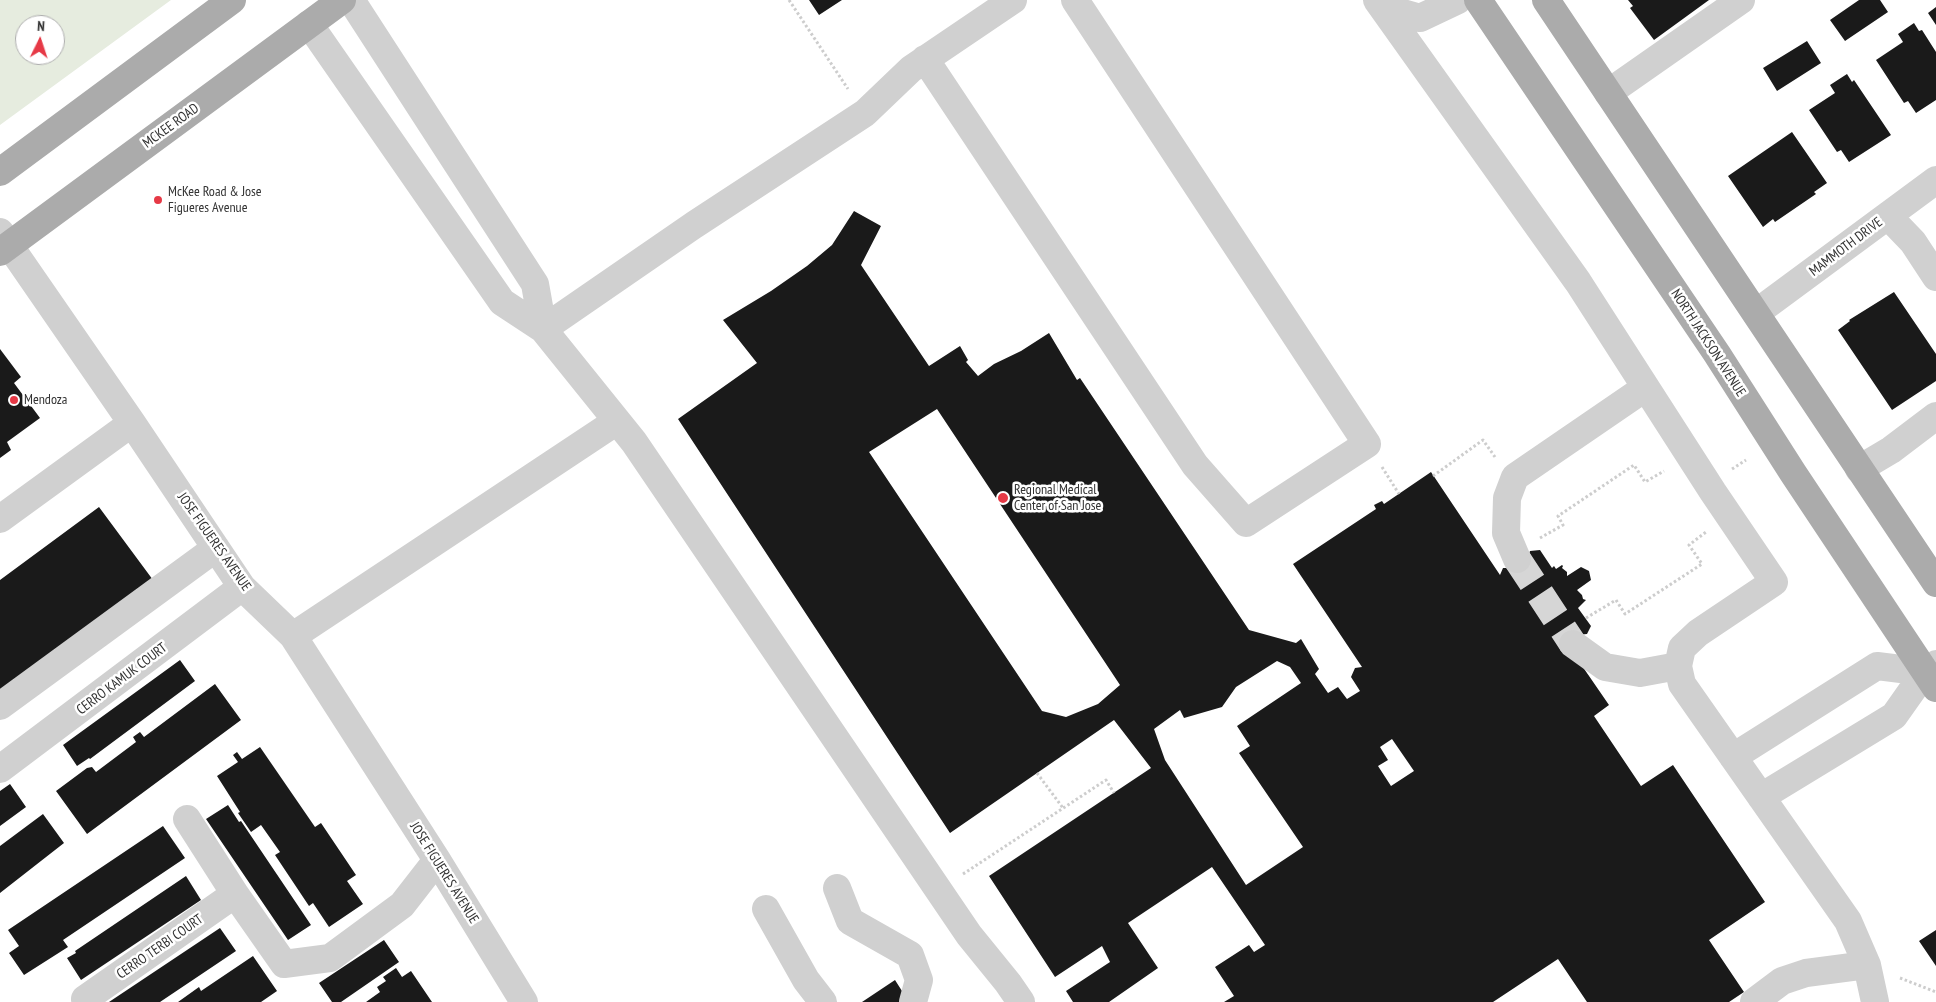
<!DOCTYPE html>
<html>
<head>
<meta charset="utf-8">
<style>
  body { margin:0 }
  #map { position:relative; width:1936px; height:1002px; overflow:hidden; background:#fff; font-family:"PT Sans Narrow",sans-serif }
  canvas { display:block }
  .north { position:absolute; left:15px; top:15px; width:50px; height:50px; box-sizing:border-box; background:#fff; border:1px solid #adadad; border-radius:50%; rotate:4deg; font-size:14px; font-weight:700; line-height:20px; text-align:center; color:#333 }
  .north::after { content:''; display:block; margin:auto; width:18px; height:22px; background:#e63946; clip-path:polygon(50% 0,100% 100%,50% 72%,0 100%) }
</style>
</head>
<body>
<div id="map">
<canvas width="1936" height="1002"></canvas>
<div class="north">N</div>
</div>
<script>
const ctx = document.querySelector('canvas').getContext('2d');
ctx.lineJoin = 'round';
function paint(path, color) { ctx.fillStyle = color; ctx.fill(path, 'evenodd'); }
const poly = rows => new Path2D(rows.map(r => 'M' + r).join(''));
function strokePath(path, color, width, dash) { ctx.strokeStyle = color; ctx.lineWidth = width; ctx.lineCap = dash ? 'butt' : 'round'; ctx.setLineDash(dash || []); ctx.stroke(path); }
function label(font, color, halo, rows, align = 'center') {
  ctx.font = font + ' "PT Sans Narrow",sans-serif'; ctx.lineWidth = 5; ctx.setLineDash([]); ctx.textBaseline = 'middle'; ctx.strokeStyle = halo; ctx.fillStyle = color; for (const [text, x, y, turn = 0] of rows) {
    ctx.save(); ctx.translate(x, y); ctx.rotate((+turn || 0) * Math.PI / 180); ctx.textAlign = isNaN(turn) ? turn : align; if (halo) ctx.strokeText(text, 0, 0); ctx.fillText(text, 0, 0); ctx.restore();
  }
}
const green = poly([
  [0,0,171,0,0,125],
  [25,25,55,25,55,55,25,55]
]);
const building = poly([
  [809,0,842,0,819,15],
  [1628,0,1709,0,1654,40,1630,8,1633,6],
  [1859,0,1880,0,1888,12,1845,41,1830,20],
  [1936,7,1936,25,1928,13],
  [1914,23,1919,31,1922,30,1936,52,1936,100,1916,113,1908,101,1904,103,1876,60,1903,42,1898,34],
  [1807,41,1821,63,1777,91,1763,68],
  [1847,74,1852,82,1854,80,1891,135,1849,162,1841,150,1837,152,1809,110,1835,93,1830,85],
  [1792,132,1827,183,1814,192,1816,194,1775,222,1773,219,1763,227,1728,176],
  [854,211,881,226,861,265,929,366,960,346,968,360,966,362,978,376,994,364,1021,351,1049,333,1077,380,1080,378,1249,630,1296,643,1301,639,1319,669,1315,674,1328,693,1338,687,1347,699,1360,691,1351,677,1355,668,1362,667,1293,564,1376,509,1374,505,1382,501,1384,504,1431,472,1500,575,1503,568,1513,568,1527,559,1530,551,1540,550,1552,568,1554,566,1556,569,1562,565,1563,566,1562,568,1567,572,1567,576,1581,567,1589,571,1591,580,1577,590,1582,595,1583,599,1586,600,1578,608,1591,626,1587,634,1577,635,1567,644,1609,705,1594,716,1641,786,1673,765,1765,902,1709,940,1744,992,1729,1002,1587,1002,1558,959,1493,1002,1224,1002,1234,996,1215,967,1249,945,1254,952,1265,945,1212,867,1128,923,1158,968,1109,1002,1073,1002,1066,991,1110,962,1102,946,1055,977,989,876,1151,768,1114,720,950,833,678,419,757,363,723,320,771,291,807,266,832,245],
  [937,409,1120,685,1098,704,1066,717,1042,711,869,452],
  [1277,661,1290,667,1301,683,1237,726,1250,746,1239,753,1303,847,1246,885,1165,760,1154,729,1180,710,1184,718,1222,707,1236,687],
  [1392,739,1414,771,1391,786,1378,766,1388,760,1380,747],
  [1894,292,1936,354,1936,381,1892,410,1838,330,1850,321,1849,320],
  [0,349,21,377,14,383,40,418,7,442,11,450,0,458],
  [99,507,153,580,0,693,0,580],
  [180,660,195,681,90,759,89,758,77,766,63,745],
  [215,684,241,720,87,834,56,791,87,768,92,767,96,772,136,742,133,737,140,732,144,737],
  [260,747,315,827,321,823,356,875,347,881,363,904,329,927,313,903,309,906,275,855,280,852,261,825,251,832,238,813,240,812,217,776,238,762,233,755,237,752,242,759],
  [10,784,26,807,0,826,0,791],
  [228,805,239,822,241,821,311,925,288,940,206,819],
  [43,814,64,843,0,893,0,846],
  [163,826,185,858,63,940,68,947,24,975,9,953,19,946,8,930],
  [186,876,201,900,81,980,67,958,76,953,75,951],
  [220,928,236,951,160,1002,109,1002],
  [1936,930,1936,966,1919,941],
  [384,940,399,962,341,1002,332,1002,319,983],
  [253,956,277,991,261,1002,178,1002,199,987,201,991],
  [396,968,402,977,411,971,432,1002,366,1002,380,992,377,987,386,981,383,977],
  [895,980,909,1002,862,1002]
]);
const minorTunnel = poly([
  [1517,559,1573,644]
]);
const path = poly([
  [789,0,848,89],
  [1382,467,1399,494],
  [1732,469,1746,460],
  [1433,476,1483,440,1495,457],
  [1540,538,1563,525,1558,516,1634,465,1645,482,1664,471],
  [1586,618,1616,600,1625,614,1702,564,1689,545,1706,532],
  [1037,773,1063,808],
  [963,874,1106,780,1114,793],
  [1900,978,1936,992]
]);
const minor = poly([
  [351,0,535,284,543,329],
  [1377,0,1578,282,1713,492,1774,582,1698,633,1682,648,1678,666,1682,684,1848,921,1867,965,1875,1002],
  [1385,2,1382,7,1420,18,1458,0],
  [309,24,502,302,543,329,634,442,969,935,1008,983,1021,1002],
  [925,59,1195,465,1246,523,1367,444,1075,0],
  [1608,93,1741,0],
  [1888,216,1913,242,1936,277],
  [0,232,132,423,242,587,293,636,437,860,524,1002],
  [1756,313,1936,180],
  [543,329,694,225,865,113,911,69,1013,0],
  [1859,469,1891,450,1936,416],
  [0,519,132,423],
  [1517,559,1506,533,1507,498,1515,477,1645,388],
  [293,636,617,421],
  [1573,644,1605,667,1640,673,1678,666],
  [0,706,216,548],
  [1733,757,1877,666,1925,672],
  [0,769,242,587],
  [1761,797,1894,716,1925,672,1936,664],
  [187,819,235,894,284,964,330,958,402,905,437,860],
  [837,888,850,921,910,955,919,980,913,1002],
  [766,909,806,980,823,1002],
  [85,999,235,894],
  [1754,1002,1782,981,1806,973,1867,965]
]);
const major = poly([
  [1478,0,1717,354,1793,473,1936,688],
  [1546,0,1936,583],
  [0,172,232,0],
  [0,252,342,0]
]);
const markers = [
  [158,200,5,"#e63946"],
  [14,400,5,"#e63946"],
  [1003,498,6,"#e63946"]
];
const streetNames = [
  ["MCKEE ROAD",171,126,-36],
  ["MAMMOTH DRIVE",1846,247,-37],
  ["NORTH JACKSON AVENUE",1708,343,57],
  ["JOSE FIGUERES AVENUE",214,542,55],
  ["CERRO KAMUK COURT",122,679,-37],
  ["JOSE FIGUERES AVENUE",444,873,58],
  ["CERRO TERBI COURT",160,947,-35]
];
const poiNames = [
  ["McKee Road & Jose",168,192],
  ["Figueres Avenue",168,208],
  ["Mendoza",24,400],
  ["Regional Medical",1014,490],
  ["Center of San Jose",1014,506]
];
paint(green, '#e6ecdf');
paint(building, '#1a1a1a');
strokePath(minorTunnel, '#d6d6d6', 28, [28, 14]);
strokePath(path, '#cdcdcd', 3, [2.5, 2.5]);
strokePath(minor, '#d0d0d0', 28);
strokePath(major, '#ababab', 28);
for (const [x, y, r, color] of markers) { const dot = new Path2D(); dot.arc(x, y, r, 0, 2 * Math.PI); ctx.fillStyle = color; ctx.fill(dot); strokePath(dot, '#fff', 2); }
label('14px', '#333', '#fff', streetNames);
label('14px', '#333', '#fff', poiNames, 'left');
</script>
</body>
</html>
